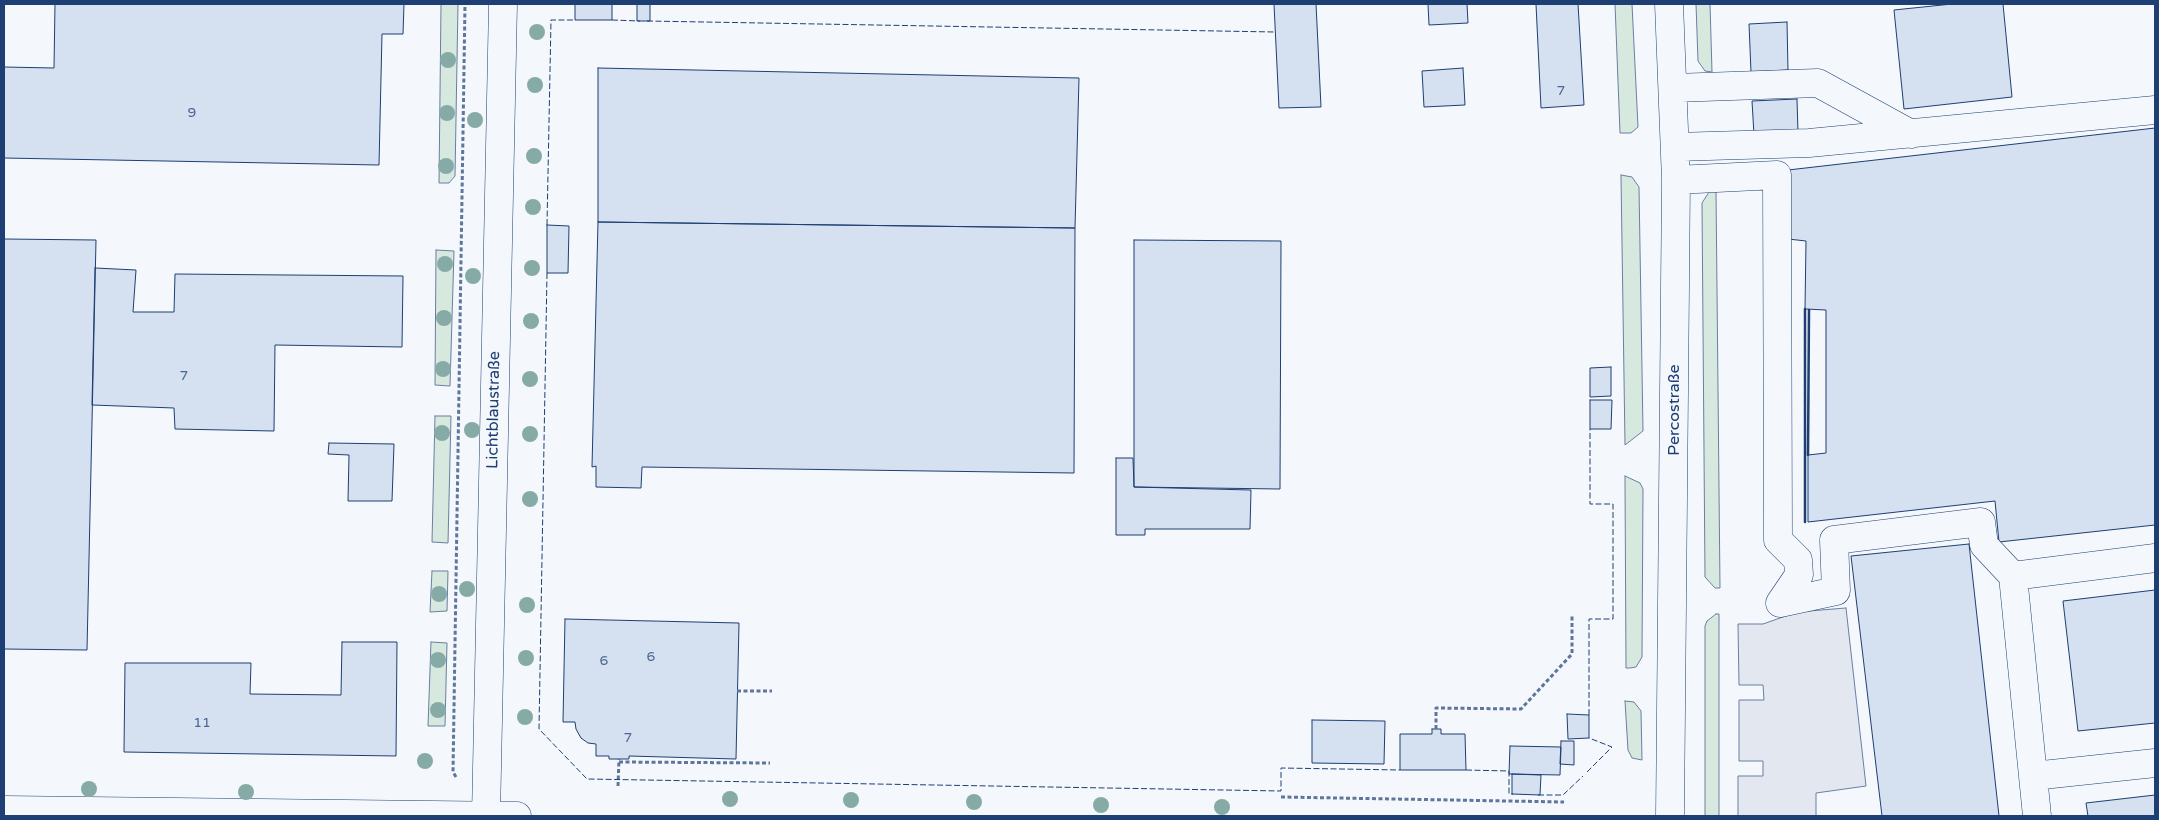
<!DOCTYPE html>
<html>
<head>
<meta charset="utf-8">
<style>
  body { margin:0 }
  #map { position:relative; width:2159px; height:820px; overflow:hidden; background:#f4f7fb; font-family:"Varela Round",sans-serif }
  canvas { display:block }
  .frame { position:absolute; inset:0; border:5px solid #1d3f73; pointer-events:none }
</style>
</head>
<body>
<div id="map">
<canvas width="2159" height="820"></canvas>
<div class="frame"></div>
</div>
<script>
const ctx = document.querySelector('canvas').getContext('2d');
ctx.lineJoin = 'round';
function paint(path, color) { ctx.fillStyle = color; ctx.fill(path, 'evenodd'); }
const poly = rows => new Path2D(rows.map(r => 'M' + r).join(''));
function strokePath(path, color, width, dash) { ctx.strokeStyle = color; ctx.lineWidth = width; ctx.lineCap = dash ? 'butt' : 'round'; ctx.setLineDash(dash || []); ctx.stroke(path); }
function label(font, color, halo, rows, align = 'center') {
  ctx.font = font + ' "Varela Round",sans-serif'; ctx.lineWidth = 4; ctx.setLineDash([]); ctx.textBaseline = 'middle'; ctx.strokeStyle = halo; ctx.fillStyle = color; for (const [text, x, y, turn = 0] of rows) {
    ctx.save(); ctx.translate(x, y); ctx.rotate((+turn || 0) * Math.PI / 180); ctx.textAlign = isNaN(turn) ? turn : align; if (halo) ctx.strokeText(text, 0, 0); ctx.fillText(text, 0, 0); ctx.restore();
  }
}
const green = poly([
  [441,4,458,4,455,176,449,183,439,183,441,4],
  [1615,4,1632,4,1638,127,1631,133,1620,133,1615,4],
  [1696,4,1710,4,1712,72,1705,71,1698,61,1696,4],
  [1621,175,1632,177,1639,187,1643,431,1625,445,1621,175],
  [1716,190,1720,588,1715,588,1705,577,1702,203,1709,192,1716,190],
  [436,250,454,251,450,386,435,385,436,250],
  [435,416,451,416,448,543,432,542,435,416],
  [1625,476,1640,483,1643,489,1642,657,1636,667,1630,668,1626,668,1625,476],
  [432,571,448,571,447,611,430,612,432,571],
  [1716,614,1719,614,1719,816,1705,816,1705,626,1707,621,1716,614],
  [431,642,447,643,445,726,428,726,431,642],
  [1625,701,1634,702,1641,711,1642,760,1632,758,1628,750,1625,701]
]);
const parking = poly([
  [1846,608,1866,786,1816,793,1816,816,1738,816,1738,776,1763,776,1763,761,1739,761,1739,700,1764,700,1763,685,1739,685,1738,624,1763,624,1797,612,1846,608]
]);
const building = poly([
  [55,4,404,4,403,34,382,34,379,165,4,158,4,67,54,68,55,4],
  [575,4,612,4,612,20,575,20,575,4],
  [637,4,650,4,650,21,637,21,637,4],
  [1274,4,1316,4,1321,107,1279,108,1274,4],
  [1428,4,1467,4,1468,23,1429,25,1428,4],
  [1536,4,1578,4,1584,105,1541,108,1536,4],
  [1952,4,2003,4,2012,97,1904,109,1894,10,1952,4],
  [1787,22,1788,70,1751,72,1749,24,1787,22],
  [598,68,1079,78,1075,228,598,222,598,68],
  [1463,68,1465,105,1424,107,1422,71,1463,68],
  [1797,99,1798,133,1754,135,1752,101,1797,99],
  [2155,128,2155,525,1999,542,1995,501,1808,522,1808,455,1826,453,1826,310,1805,309,1806,241,1788,239,1788,170,2155,128],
  [598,222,1075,228,1074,473,642,467,641,488,596,487,596,466,592,467,598,222],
  [547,225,569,226,568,273,547,273,547,225],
  [4,239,96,240,87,650,4,649,4,239],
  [1134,240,1281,241,1280,489,1134,487,1134,240],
  [95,268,136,270,133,312,174,312,175,274,403,276,402,347,275,345,274,431,175,429,174,408,92,405,95,268],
  [1611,367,1611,396,1590,397,1590,368,1611,367],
  [1590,400,1612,400,1611,429,1590,429,1590,400],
  [329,443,394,444,392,501,348,501,349,455,328,454,329,443],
  [1116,458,1133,458,1134,487,1251,490,1250,529,1145,529,1145,535,1116,535,1116,458],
  [1969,544,1999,816,1882,816,1851,556,1969,544],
  [2155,590,2155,723,2078,731,2063,601,2155,590],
  [565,619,739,623,736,759,629,756,629,759,609,759,609,756,596,756,596,744,588,743,581,738,576,729,575,722,563,722,565,619],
  [342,642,397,642,396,756,124,752,125,663,251,663,250,694,341,695,342,642],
  [1567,714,1589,715,1589,738,1568,739,1567,714],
  [1312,720,1385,721,1384,764,1312,763,1312,720],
  [1432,729,1441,729,1441,734,1465,734,1466,770,1400,770,1400,734,1432,734,1432,729],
  [1561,741,1574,741,1574,765,1560,764,1561,741],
  [1510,746,1561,747,1560,775,1509,774,1510,746],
  [1512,774,1541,775,1540,795,1512,794,1512,774],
  [2155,795,2155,816,2088,816,2086,803,2155,795]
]);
const path = poly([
  [737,691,772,691],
  [1436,729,1436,708,1521,709,1572,654,1572,615],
  [619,762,770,763],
  [456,777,453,772,465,4],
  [618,786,619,759],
  [1281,797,1564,802]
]);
const minor = poly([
  [1669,4,1676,180,1670,816],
  [1674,88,1818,83,1911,134],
  [1675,147,1809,143,2155,110],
  [1676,180,1777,175,1778,540,1798,560,1799,575,1780,603],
  [2013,576,2155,558],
  [1780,603,1836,591,1834,540,1981,522,1984,545,2013,576,2037,816],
  [2033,776,2155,763],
  [4,810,517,816],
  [486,816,503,4]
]);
const fence = poly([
  [612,20,640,21],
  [647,21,1275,32],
  [547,225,551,20,575,20],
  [547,273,539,729,587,779,1281,791,1281,768,1400,770],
  [1589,715,1589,619,1613,619,1613,504,1590,504,1590,429],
  [1466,770,1509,771,1509,794,1513,794],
  [1587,772,1612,747,1589,738],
  [1538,795,1563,795,1583,776]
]);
const wall = poly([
  [1808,455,1809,310],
  [1805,522,1805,309]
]);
const trees = [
  [537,32],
  [448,60],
  [535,85],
  [447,113],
  [475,120],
  [534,156],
  [446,166],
  [533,207],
  [445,264],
  [532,268],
  [473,276],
  [444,318],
  [531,321],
  [443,369],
  [530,379],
  [472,430],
  [442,433],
  [530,434],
  [530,499],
  [467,589],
  [439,594],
  [527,605],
  [526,658],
  [438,660],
  [438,710],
  [525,717],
  [425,761],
  [89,789],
  [246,792],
  [730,799],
  [851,800],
  [974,802],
  [1101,805],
  [1222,807]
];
const numberNames = [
  ["7",1561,91],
  ["9",192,113],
  ["7",184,376],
  ["6",651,657],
  ["6",604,661],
  ["11",202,723],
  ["7",628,738]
];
const streetNames = [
  ["Lichtblaustraße",494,410,-89],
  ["Percostraße",1675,410,-90]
];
paint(green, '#d7e8df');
strokePath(green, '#687fa3', 1);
paint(parking, '#e3e8f0');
strokePath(parking, '#687fa3', 1);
paint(building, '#d5e0f0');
strokePath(building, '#1d3f73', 1);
strokePath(minor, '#1d3f73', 29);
strokePath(path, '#5e769c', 3, [4, 2.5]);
strokePath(minor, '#f4f7fb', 28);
strokePath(fence, '#1d3f73', 1, [6, 2.5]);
strokePath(wall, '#1d3f73', 2.5);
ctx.fillStyle = '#86aba6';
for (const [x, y] of trees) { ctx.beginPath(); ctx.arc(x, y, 8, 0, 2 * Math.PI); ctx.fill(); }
label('14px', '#4b6792', null, numberNames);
label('16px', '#1d3f73', '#f4f7fb', streetNames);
</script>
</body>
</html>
